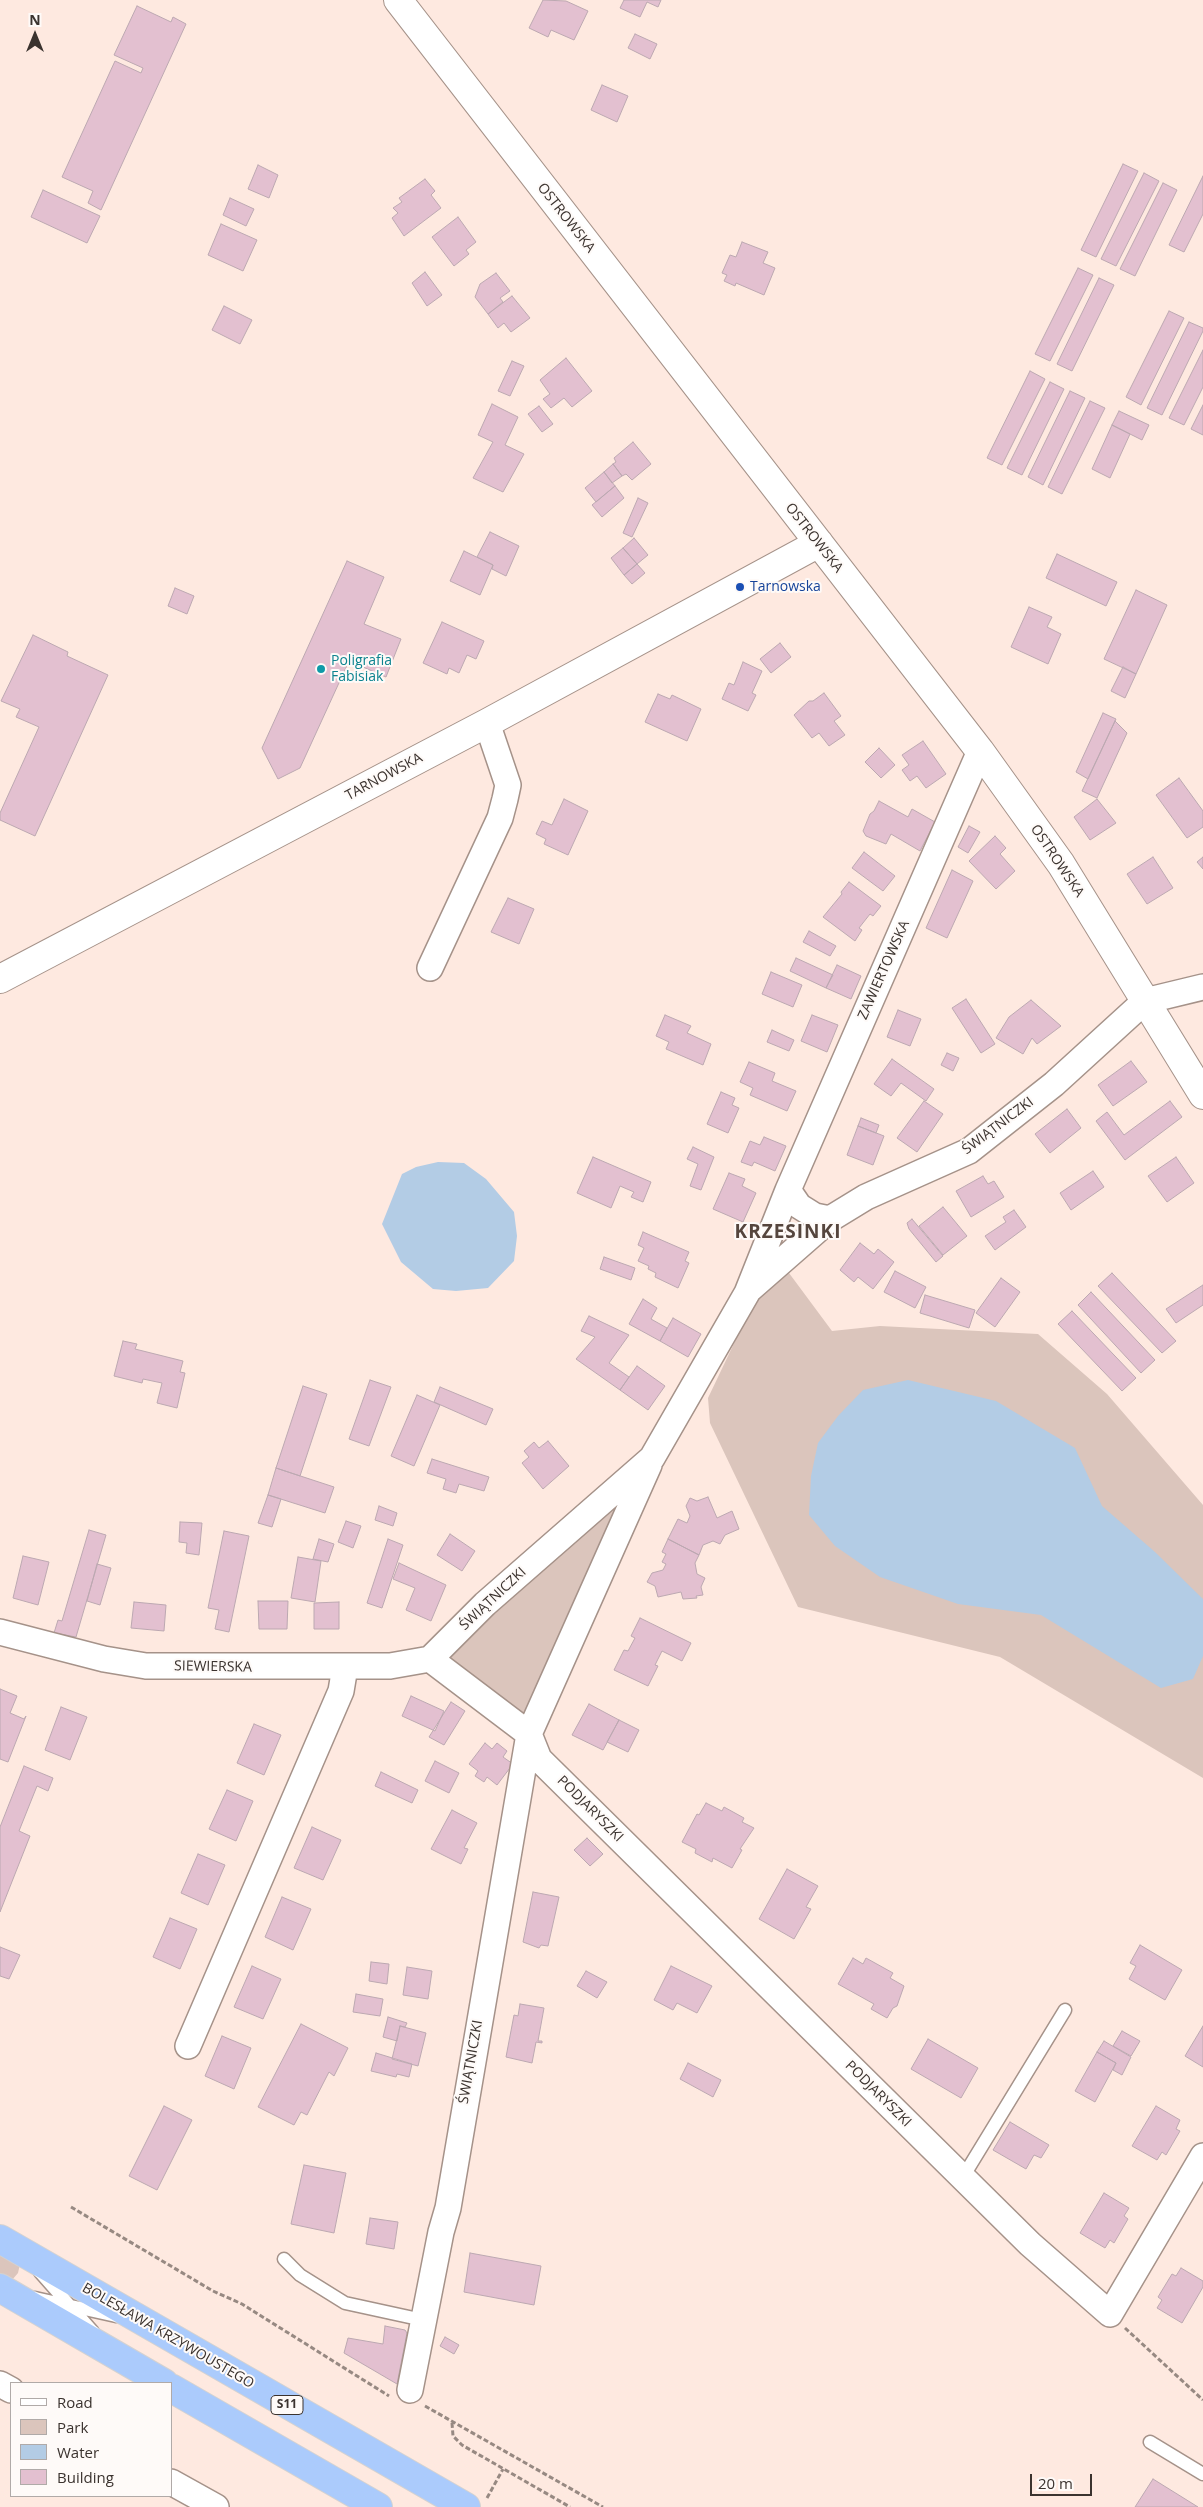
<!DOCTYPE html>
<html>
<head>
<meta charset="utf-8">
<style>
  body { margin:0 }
  #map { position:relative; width:1203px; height:2507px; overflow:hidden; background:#fee9e0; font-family:"Open Sans",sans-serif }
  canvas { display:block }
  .legend { position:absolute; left:10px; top:2382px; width:162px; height:115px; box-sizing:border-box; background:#fefaf8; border:1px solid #b0aaa8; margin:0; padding:6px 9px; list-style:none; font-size:15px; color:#3b332f }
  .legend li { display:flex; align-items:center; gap:10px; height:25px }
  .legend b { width:25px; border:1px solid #b0aaa8 }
  .north { position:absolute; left:10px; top:10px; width:50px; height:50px; -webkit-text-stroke:4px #fefaf8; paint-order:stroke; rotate:0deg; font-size:14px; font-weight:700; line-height:20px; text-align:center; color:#3b332f }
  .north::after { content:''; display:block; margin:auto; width:18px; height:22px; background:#3b332f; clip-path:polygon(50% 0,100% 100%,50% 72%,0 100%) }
  .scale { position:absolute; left:1030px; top:2474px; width:62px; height:22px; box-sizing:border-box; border:2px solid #3b332f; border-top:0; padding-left:6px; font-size:15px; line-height:18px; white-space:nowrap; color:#3b332f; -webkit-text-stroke:4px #fefaf8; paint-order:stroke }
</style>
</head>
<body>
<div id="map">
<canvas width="1203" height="2507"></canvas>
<ul class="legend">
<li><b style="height:6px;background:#fff"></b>Road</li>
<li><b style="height:14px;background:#dbc5bc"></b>Park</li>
<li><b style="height:14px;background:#b3cce5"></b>Water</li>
<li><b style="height:14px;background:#e3c0d0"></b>Building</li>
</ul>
<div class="north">N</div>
<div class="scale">20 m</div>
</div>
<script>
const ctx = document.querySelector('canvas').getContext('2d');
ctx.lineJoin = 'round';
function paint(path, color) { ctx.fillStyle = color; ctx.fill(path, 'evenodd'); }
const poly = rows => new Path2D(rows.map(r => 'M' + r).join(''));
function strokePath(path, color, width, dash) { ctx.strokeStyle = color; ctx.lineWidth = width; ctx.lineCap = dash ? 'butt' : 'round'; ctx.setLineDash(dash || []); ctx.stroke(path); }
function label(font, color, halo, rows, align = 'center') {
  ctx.font = font + ' "Open Sans",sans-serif'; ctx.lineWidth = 4; ctx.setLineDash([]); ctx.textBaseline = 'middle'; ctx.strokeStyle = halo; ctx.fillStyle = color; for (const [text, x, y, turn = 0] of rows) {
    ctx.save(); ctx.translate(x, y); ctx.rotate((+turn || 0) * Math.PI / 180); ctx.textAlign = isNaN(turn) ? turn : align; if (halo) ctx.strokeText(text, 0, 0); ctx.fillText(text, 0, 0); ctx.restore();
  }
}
const green = poly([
  [789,1273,832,1331,880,1326,1038,1334,1107,1394,1203,1505,1203,1778,1000,1657,798,1607,710,1423,708,1398,758,1293],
  [630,1491,525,1719,449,1667,451,1643],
  [0,2252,20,2264,18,2273,12,2280,0,2274]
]);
const water = poly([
  [438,1162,464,1163,486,1179,514,1212,517,1236,514,1261,488,1288,456,1291,433,1289,401,1262,382,1224,402,1174,416,1167],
  [908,1380,996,1401,1075,1448,1102,1506,1155,1552,1203,1599,1203,1656,1193,1679,1161,1688,1041,1615,958,1604,880,1577,835,1546,809,1515,811,1476,818,1443,838,1416,863,1390]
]);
const building = poly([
  [543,0,566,1,588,11,574,40,551,30,548,37,529,28,543,0],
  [624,0,661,0,658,7,647,2,640,17,620,8,624,0],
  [137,6,171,22,173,17,186,24,101,210,88,203,93,191,62,177,115,61,141,73,143,68,114,55,137,6],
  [635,34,657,44,650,59,628,48,635,34],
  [602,85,628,96,617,122,591,110,602,85],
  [1123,164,1138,171,1096,257,1081,250,1123,164],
  [258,165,278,175,269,198,248,189,258,165],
  [1144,173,1159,181,1116,266,1101,259,1144,173],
  [1203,176,1203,214,1184,252,1169,245,1203,176],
  [425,179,435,191,431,195,441,208,404,236,392,218,398,213,393,208,402,202,399,198,425,179],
  [1163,183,1177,190,1135,276,1120,269,1163,183],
  [43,190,100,216,87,243,31,217,43,190],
  [230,198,254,209,246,226,223,215,230,198],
  [458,217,476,242,466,250,469,254,454,266,432,237,458,217],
  [221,224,257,240,243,271,208,255,221,224],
  [742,242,768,252,763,263,775,268,764,295,736,283,735,286,724,281,727,275,722,273,730,255,736,257,742,242],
  [1078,268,1093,275,1050,361,1035,354,1078,268],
  [425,272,442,295,427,306,412,283,425,272],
  [496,273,510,291,500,298,503,302,488,314,475,297,480,284,496,273],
  [1099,278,1114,285,1072,371,1057,364,1099,278],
  [512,296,530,318,511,332,504,323,498,328,488,314,512,296],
  [224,306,252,320,240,344,212,330,224,306],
  [1169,311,1184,318,1141,405,1126,397,1169,311],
  [1189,322,1203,328,1203,331,1162,415,1147,408,1189,322],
  [1203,350,1203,387,1184,425,1169,418,1203,350],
  [566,358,592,391,572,407,564,398,551,408,543,399,550,394,540,380,566,358],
  [512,361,524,366,510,396,498,391,512,361],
  [1030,371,1045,379,1002,465,987,458,1030,371],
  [1050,382,1064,389,1022,475,1007,468,1050,382],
  [1070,391,1085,398,1043,485,1028,477,1070,391],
  [1090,401,1105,408,1062,494,1048,487,1090,401],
  [492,404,518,417,505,445,524,454,503,492,473,478,493,442,478,435,492,404],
  [1203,405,1203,435,1191,429,1203,405],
  [539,406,553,424,542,432,528,414,539,406],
  [1119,411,1149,425,1142,440,1112,425,1119,411],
  [1112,425,1130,434,1110,478,1092,469,1112,425],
  [633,442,651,464,632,480,626,474,622,476,613,464,616,462,614,458,633,442],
  [613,464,622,476,612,483,604,472,613,464],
  [604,472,615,486,596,502,585,488,604,472],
  [615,486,624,498,602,517,592,505,615,486],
  [638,498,648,503,632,537,623,533,638,498],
  [490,532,519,546,506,576,492,569,493,565,477,557,490,532],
  [634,538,648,555,637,564,623,548,634,538],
  [623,548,637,564,624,575,611,558,623,548],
  [464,551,493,565,480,595,450,581,464,551],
  [1057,554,1117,582,1106,606,1046,578,1057,554],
  [347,561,384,577,364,624,401,639,386,677,349,661,300,768,278,779,262,748,347,561],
  [637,564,645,573,632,584,624,575,637,564],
  [175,588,194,596,187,614,168,606,175,588],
  [1136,590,1167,605,1136,674,1104,659,1136,590],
  [1029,607,1052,617,1047,627,1061,634,1048,664,1011,647,1029,607],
  [442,622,484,641,476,659,467,655,459,673,449,668,447,674,423,663,442,622],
  [33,635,68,652,67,656,108,675,35,836,0,820,0,813,39,727,16,717,20,709,1,701,33,635],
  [780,643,791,657,771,673,760,659,780,643],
  [743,662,762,671,752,693,756,695,748,711,722,699,729,683,734,685,743,662],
  [1123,667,1136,674,1125,698,1111,691,1123,667],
  [824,693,841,716,834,721,845,735,829,746,819,733,812,738,794,715,809,701,813,701,824,693],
  [658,694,670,699,672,695,701,709,687,741,645,722,658,694],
  [1103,713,1116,719,1088,779,1076,772,1103,713],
  [1115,721,1127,733,1097,798,1082,791,1115,721],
  [923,741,946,774,926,788,917,776,910,781,902,770,909,765,902,755,923,741],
  [879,748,895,765,881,778,865,762,879,748],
  [1179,778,1203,811,1203,827,1187,838,1156,795,1179,778],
  [564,799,588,811,568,855,544,844,546,839,536,834,542,821,552,825,564,799],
  [1097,799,1116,823,1090,840,1074,817,1097,799],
  [879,801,908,817,912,809,935,822,920,851,891,834,886,844,866,836,863,831,870,814,874,811,879,801],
  [969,826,980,832,968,853,958,847,969,826],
  [995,836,1006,848,1000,854,1015,871,996,889,969,861,995,836],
  [864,852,895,876,883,891,852,868,864,852],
  [1153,857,1173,888,1147,904,1127,874,1153,857],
  [1203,857,1203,869,1197,862,1203,857],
  [952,870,973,881,947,938,926,928,952,870],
  [849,882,881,906,873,916,870,914,859,928,862,930,855,941,823,917,842,894,841,892,849,882],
  [508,898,534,909,519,944,491,932,508,898],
  [809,931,836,946,830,956,803,942,809,931],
  [796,958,833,975,826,988,790,971,796,958],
  [837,965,861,976,851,999,826,988,837,965],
  [771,972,802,985,793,1007,762,994,771,972],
  [966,999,995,1044,981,1053,952,1008,966,999],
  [1031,1000,1061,1026,1037,1044,1032,1038,1023,1054,996,1038,1009,1017,1031,1000],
  [898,1010,921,1019,910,1046,887,1037,898,1010],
  [665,1015,691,1026,687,1033,711,1044,703,1065,666,1049,669,1042,656,1036,665,1015],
  [812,1015,838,1025,827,1052,801,1041,812,1015],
  [772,1030,794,1040,789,1051,767,1042,772,1030],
  [947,1053,959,1058,953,1071,941,1065,947,1053],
  [892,1059,934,1089,926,1101,901,1083,891,1096,874,1084,892,1059],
  [1131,1061,1147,1082,1113,1106,1098,1085,1131,1061],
  [749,1062,775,1073,772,1081,796,1091,787,1111,750,1095,753,1088,740,1082,749,1062],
  [721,1092,735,1098,732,1105,739,1108,728,1133,707,1124,721,1092],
  [924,1101,943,1114,917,1152,897,1138,924,1101],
  [1170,1101,1182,1117,1125,1160,1096,1121,1107,1112,1124,1135,1170,1101],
  [1067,1109,1081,1128,1050,1153,1035,1134,1067,1109],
  [861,1118,879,1125,876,1133,858,1126,861,1118],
  [858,1126,884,1136,873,1165,847,1155,858,1126],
  [764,1137,786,1146,775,1171,754,1162,752,1166,741,1162,750,1141,760,1145,764,1137],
  [693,1147,714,1157,701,1190,690,1186,698,1164,687,1159,693,1147],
  [593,1157,651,1182,643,1202,631,1197,634,1192,620,1186,611,1208,577,1193,593,1157],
  [1176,1157,1194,1183,1167,1202,1148,1176,1176,1157],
  [1093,1171,1104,1187,1071,1210,1060,1193,1093,1171],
  [729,1173,745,1179,742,1186,756,1193,743,1222,713,1209,729,1173],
  [983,1176,988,1184,994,1181,1004,1197,971,1217,956,1191,983,1176],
  [943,1207,967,1236,943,1255,919,1226,943,1207],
  [1014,1210,1026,1227,995,1250,985,1236,1006,1222,1003,1217,1014,1210],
  [912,1219,943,1256,936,1262,909,1229,907,1223,912,1219],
  [643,1232,689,1252,685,1261,689,1263,678,1288,655,1277,656,1273,648,1269,649,1266,638,1261,644,1248,638,1245,643,1232],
  [860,1243,874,1254,878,1249,894,1262,873,1289,858,1277,854,1282,840,1270,860,1243],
  [604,1257,635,1268,631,1280,600,1269,604,1257],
  [895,1271,926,1287,915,1308,884,1292,895,1271],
  [1112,1273,1176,1341,1162,1353,1098,1286,1112,1273],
  [1001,1278,1020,1292,995,1327,976,1313,1001,1278],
  [1203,1285,1203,1305,1176,1323,1166,1309,1203,1285],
  [1091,1292,1155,1360,1141,1373,1078,1305,1091,1292],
  [925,1295,975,1310,969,1328,920,1313,925,1295],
  [643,1299,657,1308,651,1319,667,1328,660,1341,629,1324,643,1299],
  [1072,1311,1136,1378,1122,1391,1058,1324,1072,1311],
  [589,1316,629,1335,609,1363,629,1377,620,1390,576,1359,595,1337,581,1331,589,1316],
  [673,1318,701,1334,688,1357,660,1341,673,1318],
  [123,1341,137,1344,135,1349,183,1361,180,1372,185,1373,177,1408,157,1403,162,1383,143,1379,142,1383,114,1376,123,1341],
  [637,1366,665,1386,648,1410,620,1390,637,1366],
  [370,1380,391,1387,369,1446,349,1439,370,1380],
  [303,1386,327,1394,300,1476,276,1468,303,1386],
  [440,1387,493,1409,486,1425,434,1402,440,1387],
  [417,1395,440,1405,414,1466,391,1456,417,1395],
  [548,1441,569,1466,543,1489,522,1463,529,1457,524,1451,534,1442,539,1448,548,1441],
  [432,1459,489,1477,484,1491,459,1484,456,1493,443,1489,446,1479,427,1473,432,1459],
  [276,1468,334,1487,325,1513,268,1495,276,1468],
  [268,1495,281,1499,272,1527,258,1523,268,1495],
  [708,1497,717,1518,732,1511,739,1529,725,1535,720,1544,713,1541,703,1545,699,1555,668,1539,678,1519,687,1523,690,1516,686,1506,690,1498,697,1501,708,1497],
  [379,1506,397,1513,393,1526,375,1520,379,1506],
  [346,1521,361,1526,353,1548,338,1542,346,1521],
  [180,1522,202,1523,199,1555,186,1553,187,1543,179,1542,180,1522],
  [89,1530,106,1535,76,1637,54,1633,58,1620,62,1621,89,1530],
  [224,1531,249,1536,229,1632,215,1629,219,1610,208,1608,224,1531],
  [450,1534,475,1551,462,1571,437,1555,450,1534],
  [319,1539,334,1544,328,1562,313,1559,319,1539],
  [388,1539,403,1545,382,1608,367,1603,388,1539],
  [668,1539,699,1555,695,1563,697,1574,705,1578,701,1587,703,1595,696,1596,697,1598,683,1599,681,1592,658,1597,655,1586,647,1582,652,1573,663,1570,666,1564,662,1562,666,1554,662,1552,668,1539],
  [23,1556,49,1562,38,1605,13,1598,23,1556],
  [298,1557,321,1561,315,1602,291,1598,298,1557],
  [399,1563,446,1585,431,1621,406,1610,415,1588,393,1579,399,1563],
  [97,1564,111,1568,100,1605,87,1601,97,1564],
  [258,1601,288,1601,287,1629,259,1629,258,1601],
  [134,1602,166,1605,164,1631,131,1628,134,1602],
  [339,1602,339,1629,314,1629,314,1603,339,1602],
  [640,1618,691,1643,682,1661,662,1651,655,1665,658,1666,648,1686,614,1670,624,1650,628,1651,635,1638,631,1636,640,1618],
  [0,1689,17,1696,10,1713,24,1719,26,1716,8,1762,0,1759,0,1689],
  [411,1696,444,1711,435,1731,402,1716,411,1696],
  [451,1702,465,1711,444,1745,429,1737,451,1702],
  [589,1704,619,1720,603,1750,572,1735,589,1704],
  [61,1707,87,1717,70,1760,45,1750,61,1707],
  [619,1720,639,1730,628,1752,607,1742,619,1720],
  [254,1724,281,1735,264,1775,237,1763,254,1724],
  [485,1743,492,1749,497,1743,507,1751,503,1757,513,1764,497,1785,487,1777,484,1782,475,1776,478,1771,469,1764,485,1743],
  [435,1761,459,1773,449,1793,425,1781,435,1761],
  [24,1766,53,1778,48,1791,37,1786,19,1831,30,1836,0,1912,0,1827,24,1766],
  [381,1772,418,1790,412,1803,375,1786,381,1772],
  [227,1790,253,1801,236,1841,209,1829,227,1790],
  [706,1803,722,1811,724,1807,744,1818,742,1822,754,1828,740,1849,742,1850,732,1868,713,1858,712,1862,695,1853,696,1849,682,1842,697,1814,699,1815,706,1803],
  [452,1810,477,1823,464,1848,468,1849,461,1864,431,1849,452,1810],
  [312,1827,341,1840,323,1880,294,1868,312,1827],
  [587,1838,603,1854,590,1866,574,1850,587,1838],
  [198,1854,225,1865,208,1905,181,1893,198,1854],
  [787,1869,818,1886,806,1907,811,1909,794,1939,759,1919,787,1869],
  [533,1892,559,1897,548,1946,541,1945,539,1948,523,1942,533,1892],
  [282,1897,311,1909,293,1950,265,1937,282,1897],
  [170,1918,197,1929,180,1969,153,1957,170,1918],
  [1140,1945,1182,1970,1165,2000,1129,1979,1136,1966,1130,1963,1140,1945],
  [0,1947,20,1955,9,1979,0,1976,0,1947],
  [853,1958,863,1964,866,1958,893,1973,890,1978,904,1986,897,2006,893,2008,887,2018,871,2009,874,2004,838,1984,853,1958],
  [371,1962,389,1964,387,1984,369,1981,371,1962],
  [252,1966,281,1979,263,2019,234,2007,252,1966],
  [671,1966,712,1986,697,2013,677,2003,673,2010,654,2000,671,1966],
  [407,1967,432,1971,428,1999,403,1995,407,1967],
  [586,1971,607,1982,597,1998,577,1986,586,1971],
  [356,1994,383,1999,380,2016,353,2012,356,1994],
  [520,2004,544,2008,538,2041,542,2041,542,2043,536,2042,532,2063,506,2057,514,2015,518,2016,520,2004],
  [388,2017,407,2023,405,2027,400,2026,397,2041,383,2037,388,2017],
  [301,2024,348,2048,334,2076,329,2072,307,2115,301,2112,294,2125,258,2107,301,2024],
  [400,2026,426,2033,418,2066,392,2059,400,2026],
  [1203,2026,1203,2067,1185,2056,1203,2026],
  [1122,2031,1140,2041,1131,2056,1113,2046,1122,2031],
  [222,2036,251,2048,234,2089,205,2076,222,2036],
  [928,2039,978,2068,961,2098,911,2069,928,2039],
  [1104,2041,1131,2057,1122,2075,1113,2070,1116,2063,1097,2052,1104,2041],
  [1097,2052,1116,2063,1095,2102,1075,2091,1097,2052],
  [376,2053,412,2064,409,2077,397,2074,396,2077,371,2071,376,2053],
  [688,2063,721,2080,713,2097,680,2079,688,2063],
  [164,2106,192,2120,157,2190,129,2176,164,2106],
  [1156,2106,1180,2120,1176,2129,1180,2131,1166,2155,1162,2152,1157,2160,1132,2146,1156,2106],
  [1010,2122,1049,2145,1041,2158,1034,2155,1026,2169,993,2150,1010,2122],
  [304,2165,346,2173,334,2233,291,2224,304,2165],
  [1104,2193,1129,2208,1124,2216,1128,2219,1114,2243,1110,2240,1105,2248,1080,2233,1104,2193],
  [370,2218,398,2222,394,2249,366,2244,370,2218],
  [470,2253,541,2266,534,2305,464,2292,470,2253],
  [1181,2268,1203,2281,1203,2287,1182,2323,1157,2308,1162,2300,1158,2297,1172,2274,1176,2276,1181,2268],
  [385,2326,405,2330,407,2333,397,2384,344,2353,348,2338,383,2344,385,2326],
  [445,2337,459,2345,454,2354,440,2346,445,2337],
  [1153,2479,1198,2507,1135,2507,1153,2479]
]);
const path = poly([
  [71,2207,213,2291,242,2304,389,2396],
  [1125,2328,1203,2400],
  [425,2406,603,2507],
  [452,2423,453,2436,462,2445,570,2507],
  [487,2498,503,2469]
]);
const service = poly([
  [963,2177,1065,2010],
  [284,2259,300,2275,345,2303,423,2320],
  [40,2272,93,2332],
  [35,2298,116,2316],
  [1150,2442,1203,2474]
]);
const minor = poly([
  [430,968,500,818,505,799,508,785,487,723],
  [788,1190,799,1206,815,1216,830,1219],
  [750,1289,830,1219,866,1197,969,1151,1054,1084,1145,1001,1203,987],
  [0,1632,104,1659,146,1666,390,1666,430,1659],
  [430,1659,485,1604,652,1458,747,1293,788,1190,980,751],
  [430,1659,529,1734],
  [529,1734,539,1759,1030,2244,1110,2314,1203,2156],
  [188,2046,341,1691,345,1667],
  [0,2384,11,2390],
  [410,2390,441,2232,448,2208,529,1734,649,1465],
  [171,2482,216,2507]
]);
const tertiary = poly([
  [398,0,980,751,1061,864,1203,1095],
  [0,979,487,723,819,543]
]);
const motorway = poly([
  [0,2239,466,2507],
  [0,2288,164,2383],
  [171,2388,378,2507]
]);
const markers = [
  [740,587,5,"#1a4fb4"],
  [321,669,5,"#0f9aa8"]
];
const shields = [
  [287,2405,32]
];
const shieldNames = [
  ["S11",287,2405]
];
const streetNames = [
  ["OSTROWSKA",566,218,52],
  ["OSTROWSKA",814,538,52],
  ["TARNOWSKA",384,777,-28],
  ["OSTROWSKA",1057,861,56],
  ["ZAWIERTOWSKA",884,970,-66],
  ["ŚWIĄTNICZKI",998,1126,-37],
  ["ŚWIĄTNICZKI",493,1599,-43],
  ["SIEWIERSKA",213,1667,1],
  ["PODJARYSZKI",590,1809,45],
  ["ŚWIĄTNICZKI",471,2062,-80],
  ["PODJARYSZKI",878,2094,45],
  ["BOLESŁAWA KRZYWOUSTEGO",168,2336,30]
];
const transitNames = [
  ["Tarnowska",750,587]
];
const cultureNames = [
  ["Poligrafia",331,661],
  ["Fabisiak",331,677]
];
const districtNames = [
  ["KRZESINKI",788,1233]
];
paint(green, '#dbc5bc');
paint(water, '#b3cce5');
paint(building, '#e3c0d0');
strokePath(building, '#bca8b1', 1);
strokePath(service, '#a59289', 15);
strokePath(minor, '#a59289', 28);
strokePath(tertiary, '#a59289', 30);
strokePath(motorway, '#d4d2d1', 30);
strokePath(path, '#978982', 3, [5, 2.5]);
strokePath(service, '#fff', 12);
strokePath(minor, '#fff', 25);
strokePath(tertiary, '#fff', 28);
strokePath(motorway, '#abcbfc', 28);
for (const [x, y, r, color] of markers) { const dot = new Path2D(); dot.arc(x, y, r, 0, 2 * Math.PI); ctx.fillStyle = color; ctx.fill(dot); strokePath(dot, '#fefaf8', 2); }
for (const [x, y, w] of shields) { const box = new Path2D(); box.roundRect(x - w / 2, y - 9.5, w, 19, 4); ctx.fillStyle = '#fefaf8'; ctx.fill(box); strokePath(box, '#3b332f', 1); }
label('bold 12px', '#3b332f', null, shieldNames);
label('14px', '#3b332f', '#fefaf8', streetNames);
label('14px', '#164399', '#fefaf8', transitNames, 'left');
label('14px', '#0d838f', '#fefaf8', cultureNames, 'left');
ctx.letterSpacing = '1px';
label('bold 19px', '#55453d', '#fefaf8', districtNames);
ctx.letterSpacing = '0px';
</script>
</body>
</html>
